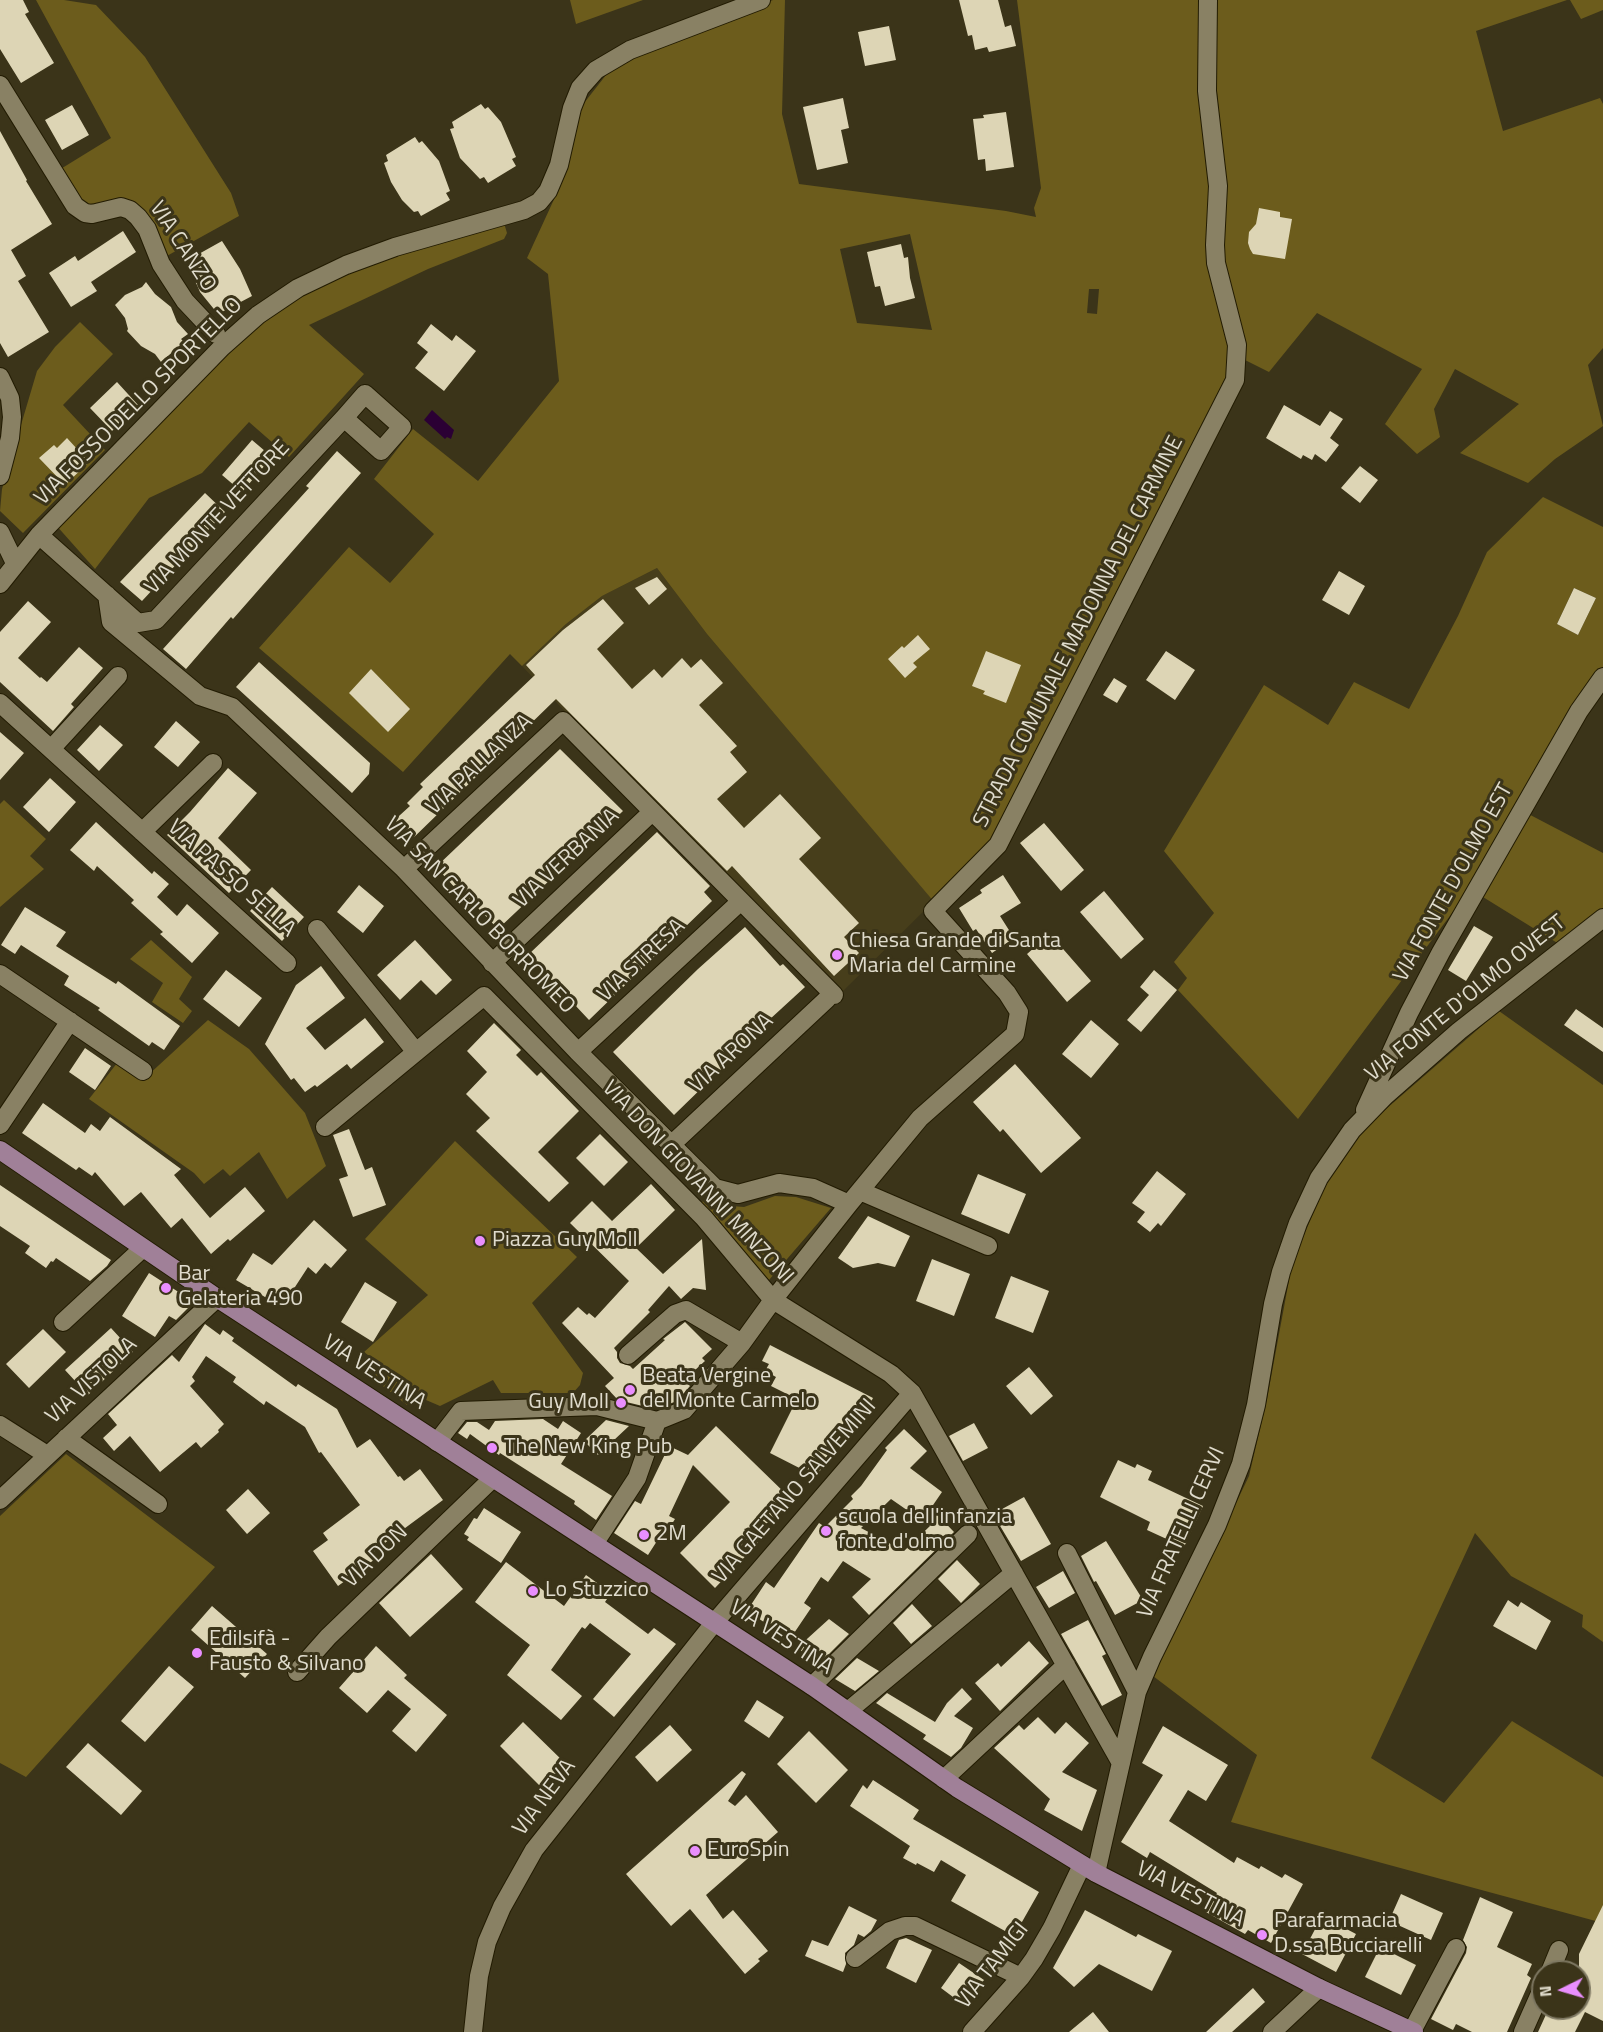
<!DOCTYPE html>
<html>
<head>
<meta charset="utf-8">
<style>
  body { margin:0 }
  #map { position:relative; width:1603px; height:2032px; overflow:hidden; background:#3b3419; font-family:"Titillium Web",sans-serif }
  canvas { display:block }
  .north { position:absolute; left:1531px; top:1960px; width:60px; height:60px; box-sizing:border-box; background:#3b3419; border:2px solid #7d7761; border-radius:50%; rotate:265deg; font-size:16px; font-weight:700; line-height:24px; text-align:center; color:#e0dccd }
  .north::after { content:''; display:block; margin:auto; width:21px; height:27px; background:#e98efe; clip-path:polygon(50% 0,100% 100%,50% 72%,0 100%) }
</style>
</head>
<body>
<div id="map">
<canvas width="1603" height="2032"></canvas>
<div class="north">N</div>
</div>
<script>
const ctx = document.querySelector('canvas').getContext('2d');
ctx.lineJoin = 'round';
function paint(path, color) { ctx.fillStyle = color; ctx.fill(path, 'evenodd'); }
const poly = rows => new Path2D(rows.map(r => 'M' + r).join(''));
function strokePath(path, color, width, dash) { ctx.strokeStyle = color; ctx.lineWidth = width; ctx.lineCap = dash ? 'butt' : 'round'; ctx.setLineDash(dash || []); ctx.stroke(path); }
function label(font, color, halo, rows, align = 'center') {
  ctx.font = font + ' "Titillium Web",sans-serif'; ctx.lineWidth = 6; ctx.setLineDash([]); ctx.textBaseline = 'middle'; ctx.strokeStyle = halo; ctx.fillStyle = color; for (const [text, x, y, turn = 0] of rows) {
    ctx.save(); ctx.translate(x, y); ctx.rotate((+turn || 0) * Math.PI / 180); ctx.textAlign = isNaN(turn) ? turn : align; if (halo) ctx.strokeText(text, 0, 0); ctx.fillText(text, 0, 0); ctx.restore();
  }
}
const built = poly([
  [657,568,707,634,934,901,840,994,721,876,522,666,566,624,602,596]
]);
const green = poly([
  [36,0,64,0,96,5,135,46,145,57,231,193,239,216,165,257,145,218,90,212,59,170,111,138],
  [570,0,643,0,576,24],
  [773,0,785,0,782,114,799,184,1006,211,1036,217,1034,208,1041,188,1017,0,1201,0,1225,271,1222,238,1227,195,1215,72,1214,0,1567,0,1476,31,1503,131,1600,98,1603,104,1603,348,1588,365,1603,426,1555,459,1528,483,1460,453,1519,404,1455,369,1434,409,1440,437,1417,454,1385,424,1422,369,1317,313,1269,372,1245,360,1238,387,1217,437,1210,444,994,841,935,903,707,634,657,568,602,596,566,624,522,666,510,654,403,772,259,648,349,547,390,583,434,534,374,479,413,429,478,481,559,381,548,274,527,258,562,182,577,112,606,75,614,65],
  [910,234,932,330,857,323,840,249],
  [1089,289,1099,289,1097,314,1087,313],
  [1570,0,1603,0,1603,10,1581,19],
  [504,223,507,233,504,239,428,269,309,325,364,374,289,457,249,422,202,473,149,498,95,569,55,524,261,318,346,270],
  [80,322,113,354,63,405,105,450,23,533,0,511,2,489,37,371,55,347],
  [1543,497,1603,527,1603,667,1588,682,1517,808,1603,853,1603,910,1559,944,1470,889,1298,1119,1178,990,1187,978,1174,962,1214,913,1164,851,1264,685,1328,725,1354,682,1409,709,1458,616,1487,552],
  [1574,588,1596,598,1578,635,1557,624],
  [4,800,46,839,30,856,44,869,0,907,0,804],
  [151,940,192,977,179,999,192,1011,183,1023,152,1002,163,983,130,959],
  [1499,1011,1603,1085,1603,1642,1582,1627,1583,1615,1511,1576,1475,1533,1371,1758,1444,1803,1512,1721,1603,1777,1603,1923,1231,1822,1257,1755,1153,1676,1249,1476,1267,1399,1292,1264,1329,1175,1352,1144,1386,1109],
  [208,1020,249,1049,305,1113,326,1166,287,1199,259,1152,230,1176,223,1169,204,1184,194,1173,89,1099,121,1058,146,1077],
  [455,1141,577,1257,532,1303,583,1373,580,1385,573,1393,501,1393,493,1380,440,1406,419,1397,407,1405,374,1379,376,1361,364,1352,428,1295,365,1239],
  [775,1196,796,1197,831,1208,769,1280,698,1203,705,1201,718,1205,744,1207],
  [66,1454,215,1567,26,1777,0,1763,0,1516]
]);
const water = poly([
  [432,410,454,430,451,439,447,437,445,439,424,420]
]);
const building = poly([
  [0,0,23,0,29,12,25,14,54,63,21,83,0,49],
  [959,0,998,0,1005,27,1011,25,1016,46,989,52,987,47,975,50,972,35,968,36],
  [889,26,896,60,865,66,858,32],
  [843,98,849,128,841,130,848,163,817,170,803,107],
  [481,104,485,109,488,107,501,122,516,157,512,159,516,166,488,183,484,177,480,179,460,158,450,129,454,128,452,122],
  [72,105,89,135,62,150,45,120],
  [1006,112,1014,167,986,171,985,159,978,160,973,119,984,118,983,115],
  [0,131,27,180,26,181,52,224,11,250,26,276,18,281,49,332,8,357,0,343],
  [415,137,419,143,422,141,439,161,450,191,446,193,450,200,421,216,418,211,414,212,402,200,391,182,384,163,388,161,386,155],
  [1259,208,1280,212,1280,217,1292,219,1285,259,1253,254,1250,249,1248,243,1249,232,1256,224],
  [123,231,136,252,91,282,97,291,71,307,49,273,75,256,78,261],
  [222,241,240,269,252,296,218,314,200,292,190,269,193,267,188,260],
  [901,244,904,258,908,257,910,278,915,298,885,306,880,286,875,287,867,252],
  [146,282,155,294,171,307,177,322,188,334,181,339,184,342,161,362,155,354,141,346,127,331,128,329,125,318,115,305,125,295,142,287],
  [431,324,452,341,456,335,476,351,444,391,415,368,428,352,417,343],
  [117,382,138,405,112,431,90,408],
  [1284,405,1320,426,1330,411,1343,419,1330,438,1339,445,1326,462,1315,454,1312,460,1303,455,1301,459,1266,438],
  [67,438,89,462,65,485,39,458,54,445,57,448],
  [252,440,272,457,242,492,222,475],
  [337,451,361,473,233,619,231,617,186,669,163,649,309,488,306,486],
  [1360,466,1378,480,1360,503,1341,488],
  [205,493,225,512,142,601,120,582],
  [1339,571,1365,586,1349,615,1322,600],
  [657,577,667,589,649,605,635,588],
  [1574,588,1596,598,1578,635,1557,624],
  [603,599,624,623,597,649,632,689,654,669,662,678,682,658,691,668,701,659,723,683,699,705,737,746,730,752,747,772,717,799,744,828,780,794,821,838,799,859,859,923,844,937,859,953,834,976,732,866,727,871,556,699,407,844,389,825,410,806,407,803,423,787,420,784,535,675,526,665,563,630],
  [28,601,51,622,18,658,40,678,41,677,47,682,79,647,103,668,71,704,74,707,53,731,0,682,0,632],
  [918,635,930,649,913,663,917,667,905,678,888,659,902,646,904,648],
  [986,651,1021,665,1006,703,983,694,985,691,972,686],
  [1166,651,1195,670,1175,700,1146,680],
  [259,662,370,763,369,774,352,793,236,687],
  [371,669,410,709,388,732,349,693],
  [1114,678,1127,686,1117,703,1103,695],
  [176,721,200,742,178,767,154,747],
  [100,725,123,745,99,771,77,750],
  [0,732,24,753,0,780],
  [560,749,623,811,498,929,460,889,458,891,436,867],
  [228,768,257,793,218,838,251,870,229,893,167,835,190,812],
  [50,778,76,802,49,832,23,807],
  [96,822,152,874,154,871,169,884,157,897,177,916,187,904,219,933,192,963,160,934,163,932,131,903,134,900,97,866,94,871,70,850],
  [1044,823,1084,870,1061,891,1020,843],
  [657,832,710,886,704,892,712,901,589,1020,528,955],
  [1003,875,1021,903,1000,916,1014,938,992,953,976,929,973,931,959,908,982,893,980,890],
  [359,885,384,906,363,933,337,912],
  [272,887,304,917,282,941,250,911],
  [1104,891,1144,939,1121,959,1080,912],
  [25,907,66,932,56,946,116,984,118,981,180,1026,164,1050,152,1042,149,1046,98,1010,100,1008,64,985,69,976,21,945,15,954,1,945],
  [1474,926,1493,937,1466,981,1448,970],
  [745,927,780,966,783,964,805,987,745,1042,747,1044,674,1115,613,1052,698,969],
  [1050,934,1091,981,1067,1002,1027,954],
  [415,940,452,980,436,995,421,980,400,1000,377,975],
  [321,966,345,998,306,1028,325,1050,365,1018,384,1042,351,1069,347,1064,317,1087,315,1085,305,1092,294,1078,291,1080,265,1044,296,985],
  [226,970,262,998,239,1027,203,999],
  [1154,970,1177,990,1141,1032,1127,1020,1149,995,1140,987],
  [1576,1009,1603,1028,1603,1052,1564,1025],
  [1091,1020,1119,1044,1091,1078,1062,1054],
  [494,1023,521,1050,516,1055,537,1076,541,1072,579,1111,538,1152,569,1183,549,1202,476,1131,490,1118,466,1094,487,1072,467,1051],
  [85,1048,111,1066,95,1090,69,1072],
  [1015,1064,1081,1138,1041,1173,1003,1129,1000,1132,973,1102],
  [43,1103,85,1133,91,1124,100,1131,110,1117,181,1169,174,1175,210,1218,245,1187,265,1211,230,1241,228,1239,211,1254,182,1218,171,1228,141,1192,124,1206,95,1172,92,1176,79,1167,76,1170,22,1133],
  [349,1129,365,1170,372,1167,386,1205,353,1217,339,1179,348,1176,333,1135],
  [600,1134,628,1162,604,1186,576,1158],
  [1157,1171,1186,1194,1161,1226,1158,1223,1150,1232,1137,1222,1145,1212,1132,1203],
  [978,1174,1026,1194,1009,1234,961,1214],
  [651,1184,675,1210,636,1248,663,1274,702,1239,706,1290,693,1288,681,1299,669,1286,648,1310,650,1312,614,1348,617,1352,617,1358,620,1363,630,1366,633,1369,665,1340,663,1339,685,1322,712,1349,702,1358,705,1361,684,1380,690,1386,677,1401,658,1408,655,1405,651,1408,618,1400,605,1386,614,1378,562,1323,578,1307,587,1315,589,1313,595,1318,629,1281,570,1223,592,1201,612,1221],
  [0,1185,111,1260,107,1266,90,1281,56,1258,53,1262,51,1261,46,1268,25,1253,30,1246,0,1226],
  [868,1216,910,1236,895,1267,878,1263,853,1268,838,1258],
  [314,1220,347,1250,331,1268,325,1263,316,1274,308,1267,282,1307,236,1280,253,1253,272,1265],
  [932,1259,970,1274,954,1316,916,1301],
  [149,1273,194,1302,176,1320,169,1316,155,1337,122,1316],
  [1011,1276,1049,1291,1033,1333,995,1318],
  [365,1282,397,1302,373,1342,341,1322],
  [205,1324,220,1335,223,1330,234,1338,232,1341,296,1387,298,1384,337,1409,357,1448,370,1439,398,1477,400,1476,404,1481,420,1469,443,1500,374,1551,378,1557,338,1586,313,1551,328,1540,323,1533,360,1505,321,1452,319,1453,305,1427,266,1401,264,1405,233,1382,236,1377,206,1356,192,1377,195,1381,190,1386,224,1424,218,1430,219,1432,201,1448,196,1442,160,1472,130,1436,114,1451,103,1438,117,1425,108,1414,172,1355,179,1362],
  [111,1328,133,1352,88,1395,65,1370],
  [43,1329,66,1352,29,1388,6,1364],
  [770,1345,873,1398,858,1427,845,1420,817,1477,770,1453,797,1399,771,1386,776,1377,765,1371,769,1364,762,1361],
  [1029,1367,1053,1396,1031,1415,1006,1386],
  [543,1419,558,1429,563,1421,581,1433,561,1464,612,1496,596,1520,574,1504,575,1501,500,1453,499,1455,470,1434,467,1439,458,1433,467,1422,477,1422,489,1430,495,1421],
  [606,1420,629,1426,598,1455,584,1441],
  [974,1423,988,1448,963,1461,949,1436],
  [716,1426,789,1497,785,1502,782,1513,775,1521,744,1529,758,1543,715,1588,680,1553,730,1502,693,1465,669,1516,675,1519,660,1543,657,1541,648,1555,614,1533,635,1501,641,1504,669,1446,688,1455],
  [904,1429,927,1451,910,1468,942,1492,931,1508,954,1532,869,1615,852,1597,871,1579,843,1561,828,1582,821,1577,804,1603,811,1608,788,1642,768,1629,770,1626,747,1611,766,1582,774,1588,819,1523,825,1527,853,1499,851,1496,861,1486,887,1450,885,1448],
  [891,1499,930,1526,904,1551,861,1528],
  [1118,1460,1135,1468,1137,1464,1152,1471,1148,1480,1203,1506,1184,1547,1147,1530,1150,1522,1100,1497],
  [248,1489,270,1513,247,1534,226,1510],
  [1024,1497,1051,1544,1021,1561,993,1514],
  [484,1508,521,1532,501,1563,467,1540,469,1537,464,1534,474,1518,477,1519],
  [1106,1541,1143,1600,1115,1615,1096,1581,1094,1582,1081,1556],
  [431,1554,463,1589,410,1637,379,1603],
  [957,1560,980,1584,961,1603,938,1579],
  [506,1562,564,1606,586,1575,611,1593,605,1602,648,1634,654,1628,676,1644,614,1717,593,1699,631,1654,590,1623,585,1629,582,1627,551,1670,582,1696,561,1720,507,1675,530,1645,475,1602],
  [1063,1571,1075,1593,1049,1608,1036,1587],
  [1508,1600,1518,1607,1521,1602,1551,1621,1536,1650,1493,1626],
  [912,1604,932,1626,911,1644,893,1623],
  [212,1606,267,1654,245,1678,191,1630],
  [829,1619,849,1634,817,1666,801,1654,803,1652,797,1648],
  [1088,1620,1106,1654,1102,1656,1122,1695,1102,1706,1061,1634],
  [1029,1641,1049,1663,1000,1711,975,1683,998,1663,1001,1667],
  [376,1646,407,1675,404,1678,447,1715,416,1752,392,1731,411,1709,388,1690,367,1713,339,1688],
  [857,1658,879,1671,855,1691,835,1679],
  [169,1666,194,1687,145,1742,121,1721],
  [962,1688,972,1699,954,1716,973,1728,961,1748,951,1757,923,1739,926,1735,876,1703,887,1693,935,1722,947,1703],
  [757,1700,784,1717,769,1738,744,1721],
  [1038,1717,1055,1734,1066,1722,1089,1743,1062,1772,1097,1790,1082,1831,1044,1810,1050,1799,994,1748,1019,1725,1024,1730],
  [523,1722,567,1765,543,1789,500,1746],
  [670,1725,692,1750,657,1782,635,1757],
  [1163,1726,1228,1765,1206,1801,1188,1790,1169,1821,1234,1863,1237,1857,1259,1869,1261,1866,1282,1878,1285,1874,1303,1884,1271,1943,1248,1930,1245,1934,1206,1912,1217,1893,1150,1852,1147,1858,1121,1842,1163,1775,1142,1763],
  [809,1731,848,1770,816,1803,777,1764],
  [88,1743,142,1791,121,1815,66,1767],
  [742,1771,746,1774,728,1801,735,1806,746,1795,778,1832,706,1895,723,1919,733,1910,768,1951,758,1959,760,1961,745,1974,690,1909,671,1926,626,1874],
  [873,1780,919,1810,913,1819,1039,1892,1014,1936,951,1901,966,1875,941,1860,934,1872,917,1863,916,1865,903,1858,910,1846,850,1806,863,1785,867,1789],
  [1401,1894,1443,1913,1431,1940,1389,1921],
  [1480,1897,1513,1912,1497,1947,1532,1964,1527,1975,1531,1978,1507,2032,1472,2032,1456,2024,1453,2030,1431,2019,1466,1953,1467,1947,1463,1940],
  [1603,1905,1603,2021,1585,2012,1575,2032,1538,2032,1549,2008,1579,2008,1579,1954],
  [849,1906,877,1920,871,1931,864,1937,858,1934,854,1945,845,1953,846,1964,843,1972,805,1956,812,1940,828,1946],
  [1085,1910,1136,1937,1138,1934,1172,1951,1152,1991,1099,1964,1074,1987,1053,1968],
  [1322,1916,1356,1934,1336,1972,1302,1954],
  [906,1938,932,1950,916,1983,886,1968,899,1940],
  [1380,1947,1416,1965,1401,1995,1365,1977],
  [959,1963,984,1980,965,2006,941,1988],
  [1253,1988,1265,2002,1232,2032,1206,2032],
  [1093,2012,1109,2032,1069,2032]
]);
const minor = poly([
  [0,85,75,206,85,213,92,214,121,207,130,210,138,217,147,229,161,264,185,301,216,334],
  [0,377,10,398,12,417,10,438,0,476],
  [365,394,402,427,381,451,344,418,365,394],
  [0,532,15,563],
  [39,535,138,623,156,620,344,418],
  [0,584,39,535,222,347,258,315,298,288,346,265,395,247,524,210,539,202,548,191,559,165,572,108,580,88,596,70,630,50,761,0],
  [107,595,111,622,200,696,232,707,404,869,578,1052,715,1188,738,1194,779,1183,813,1188,849,1204],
  [0,703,287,963],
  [51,749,118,676],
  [142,832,213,763],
  [404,869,563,721,834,995],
  [317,929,416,1052],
  [492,963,652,812],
  [0,974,143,1071],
  [578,1052,741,901],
  [1365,1110,1409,1013,1441,952,1579,711,1603,677],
  [0,1125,70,1021],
  [325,1127,484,996,704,1218,773,1300,891,1374,912,1393,1121,1763],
  [671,1145,827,999],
  [860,1191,988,1246],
  [63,1322,143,1248],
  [628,1355,675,1314,686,1310,742,1343],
  [0,1425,47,1455],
  [66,1438,158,1504],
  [437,1442,461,1411,597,1406,657,1421,684,1410,742,1343,773,1300,849,1204,920,1118,1015,1034,1019,1012,1007,993,933,911,998,845,1235,380,1237,345,1216,263,1215,245,1218,186,1207,91,1208,0],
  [0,1500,217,1298],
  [594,1544,637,1478,657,1421],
  [1067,1553,1137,1692],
  [297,1672,328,1637,492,1479],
  [812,1686,968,1534],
  [848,1711,1014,1573],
  [944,1779,1066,1665],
  [1096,1873,1137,1692,1152,1657,1217,1525,1241,1464,1256,1405,1273,1304,1281,1272,1298,1223,1319,1178,1352,1130,1385,1096,1459,1031,1603,918],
  [855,1958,890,1931,905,1926,915,1926,1021,1977],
  [1550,1972,1559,1950],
  [1412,2031,1456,1948],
  [473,2032,479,1976,487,1942,502,1907,534,1850,714,1623,912,1393],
  [972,2032,1021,1977,1034,1959,1052,1928,1082,1865],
  [1272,2032,1319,1988],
  [1523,2032,1543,1987]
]);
const major = poly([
  [0,1150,217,1298,812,1686,957,1788,1096,1873,1319,1988,1414,2032]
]);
const markers = [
  [837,955,6,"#e98efe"],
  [480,1241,6,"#e98efe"],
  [166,1288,6,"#e98efe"],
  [630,1390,6,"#e98efe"],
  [621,1403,6,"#e98efe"],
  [492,1448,6,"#e98efe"],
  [826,1531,6,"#e98efe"],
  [644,1535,6,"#e98efe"],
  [533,1591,6,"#e98efe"],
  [197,1653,6,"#e98efe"],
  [695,1851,6,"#e98efe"],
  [1262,1935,6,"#e98efe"]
];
const streetNames = [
  ["VIA CANZO",182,247,57],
  ["VIA FOSSO DELLO SPORTELLO",139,402,-45],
  ["VIA MONTE VETTORE",218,518,-47],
  ["STRADA COMUNALE MADONNA DEL CARMINE",1079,632,-63],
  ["VIA PALLANZA",480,765,-43],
  ["VIA VERBANIA",567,859,-43],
  ["VIA PASSO SELLA",231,879,42],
  ["VIA FONTE D'OLMO EST",1454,883,-61],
  ["VIA SAN CARLO BORROMEO",479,916,46],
  ["VIA STRESA",642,961,-43],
  ["VIA FONTE D'OLMO OVEST",1466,999,-39],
  ["VIA ARONA",732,1054,-43],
  ["VIA DON GIOVANNI MINZONI",697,1183,47],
  ["VIA VESTINA",374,1373,33],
  ["VIA VISTOLA",92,1381,-43],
  ["VIA GAETANO SALVEMINI",795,1492,-49],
  ["VIA FRATELLI CERVI",1182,1533,-66],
  ["VIA DON",376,1557,-44],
  ["VIA VESTINA",781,1638,33],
  ["VIA NEVA",545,1798,-53],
  ["VIA VESTINA",1190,1895,27],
  ["VIA TAMIGI",993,1966,-52]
];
const poiNames = [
  ["Chiesa Grande di Santa",849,942],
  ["Maria del Carmine",849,967],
  ["Piazza Guy Moll",492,1241],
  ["Bar",178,1275],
  ["Gelateria 490",178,1300],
  ["Beata Vergine",642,1377],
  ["del Monte Carmelo",642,1402],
  ["Guy Moll",609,1403,"right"],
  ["The New King Pub",504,1448],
  ["scuola dell'infanzia",838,1518],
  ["fonte d'olmo",838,1543],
  ["2M",656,1535],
  ["Lo Stuzzico",545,1591],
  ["Edilsifà -",209,1640],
  ["Fausto & Silvano",209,1665],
  ["EuroSpin",707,1851],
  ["Parafarmacia",1274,1922],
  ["D.ssa Bucciarelli",1274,1947]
];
paint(built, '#473e1b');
paint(green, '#6c5c1c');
paint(water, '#2b0034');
paint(building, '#ddd5b5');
strokePath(minor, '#221b02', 20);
strokePath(major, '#221b02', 20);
strokePath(minor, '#898164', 18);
strokePath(major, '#a08098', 18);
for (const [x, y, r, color] of markers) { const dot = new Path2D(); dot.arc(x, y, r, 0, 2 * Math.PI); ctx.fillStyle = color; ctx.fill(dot); strokePath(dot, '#3b3419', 2); }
label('22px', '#e0dccd', '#3b3419', streetNames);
label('22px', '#e0dccd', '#3b3419', poiNames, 'left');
</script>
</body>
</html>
